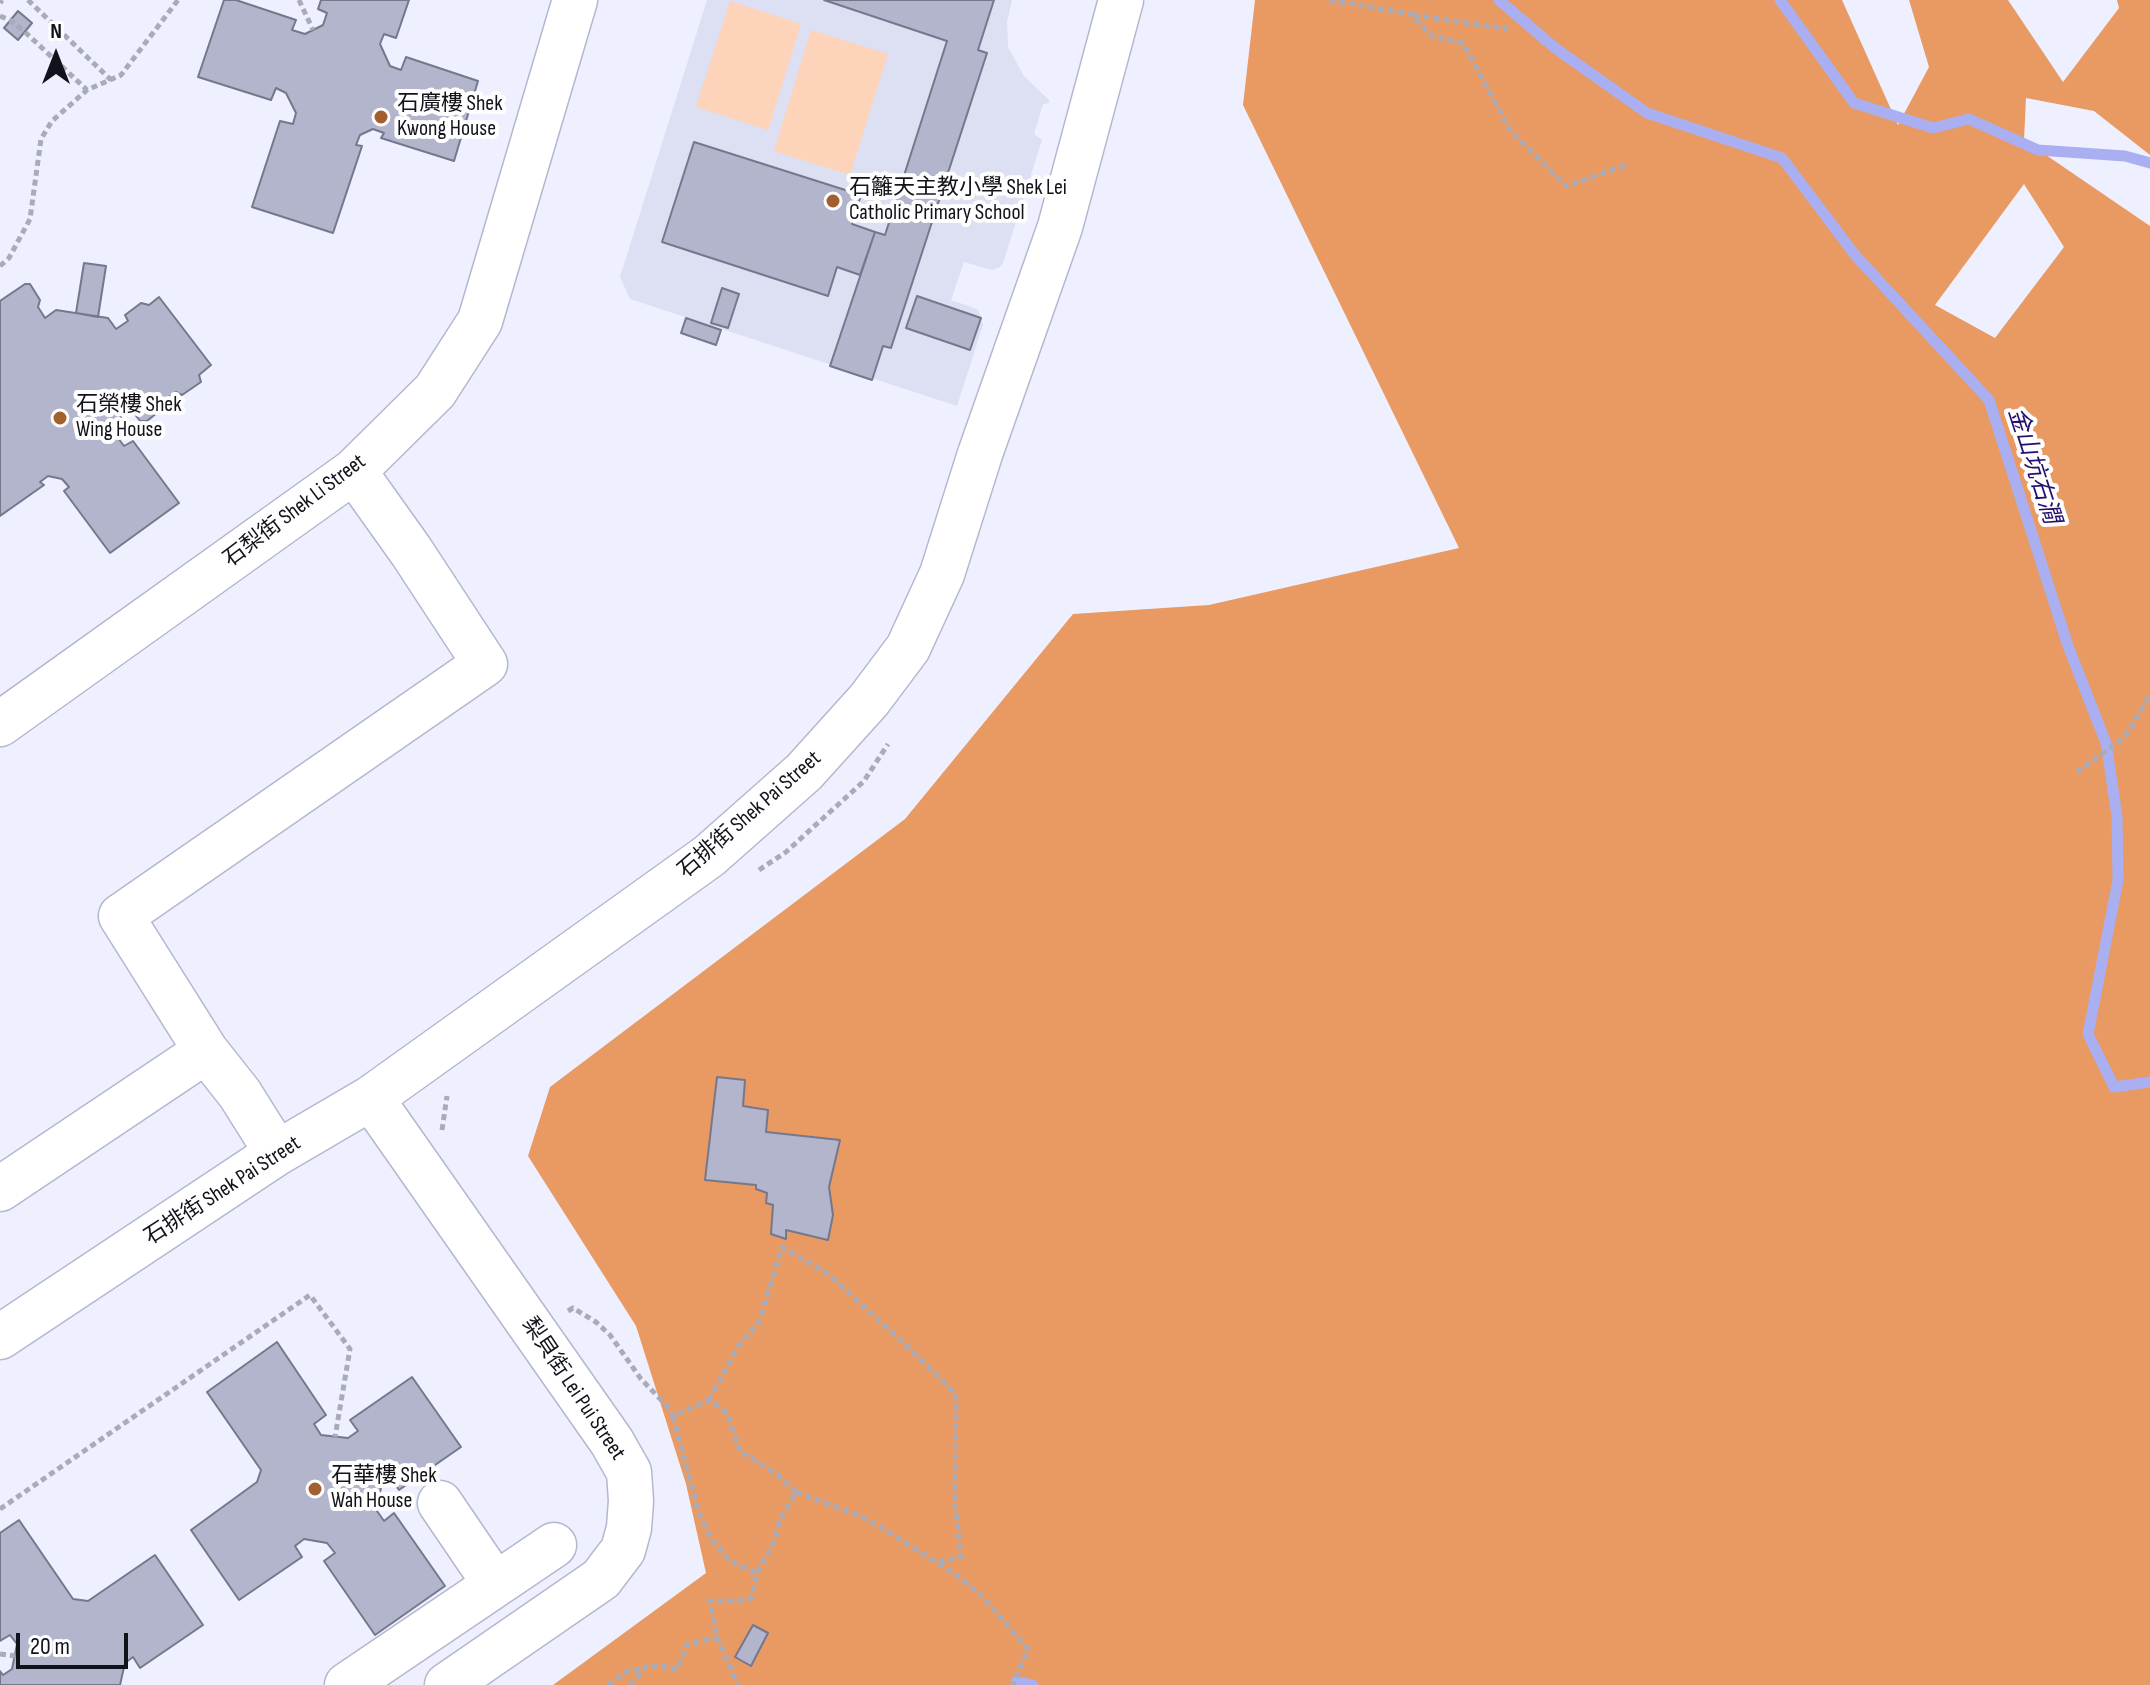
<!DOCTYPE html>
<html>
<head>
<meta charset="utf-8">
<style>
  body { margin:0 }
  #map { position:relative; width:2150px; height:1685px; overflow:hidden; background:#eef0ff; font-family:"Sofia Sans Condensed",sans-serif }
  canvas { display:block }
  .north { position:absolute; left:16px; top:16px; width:80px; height:80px; -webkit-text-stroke:6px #fefefe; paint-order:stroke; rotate:0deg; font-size:22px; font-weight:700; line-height:32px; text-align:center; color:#11121a }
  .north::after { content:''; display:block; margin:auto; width:28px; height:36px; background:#11121a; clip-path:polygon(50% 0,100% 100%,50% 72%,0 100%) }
  .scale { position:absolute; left:16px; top:1633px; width:112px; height:36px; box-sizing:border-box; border:4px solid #11121a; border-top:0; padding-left:10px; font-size:24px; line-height:28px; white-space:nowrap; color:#11121a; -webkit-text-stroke:6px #fefefe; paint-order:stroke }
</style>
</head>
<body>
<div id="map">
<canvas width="2150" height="1685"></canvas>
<div class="north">N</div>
<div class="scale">20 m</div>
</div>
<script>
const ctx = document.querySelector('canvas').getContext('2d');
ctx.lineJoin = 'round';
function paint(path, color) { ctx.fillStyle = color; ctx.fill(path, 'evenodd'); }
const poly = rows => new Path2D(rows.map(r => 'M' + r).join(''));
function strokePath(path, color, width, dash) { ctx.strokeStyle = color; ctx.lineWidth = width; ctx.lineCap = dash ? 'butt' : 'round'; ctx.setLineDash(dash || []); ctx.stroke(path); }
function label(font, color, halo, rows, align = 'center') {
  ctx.font = font + ' "Sofia Sans Condensed","Noto Sans TC",sans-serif'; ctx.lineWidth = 8; ctx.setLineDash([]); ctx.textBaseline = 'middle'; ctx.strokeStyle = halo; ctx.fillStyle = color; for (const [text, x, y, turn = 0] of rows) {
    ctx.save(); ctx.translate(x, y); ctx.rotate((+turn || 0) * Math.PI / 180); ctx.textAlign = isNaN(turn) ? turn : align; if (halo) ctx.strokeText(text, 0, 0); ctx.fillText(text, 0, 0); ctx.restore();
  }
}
const built = poly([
  [707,0,1012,0,1007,22,1008,47,1024,76,1049,100,1049,103,1043,104,1034,134,1042,140,1003,263,1000,267,992,270,964,262,951,300,977,309,981,316,983,325,957,406,630,299,620,277]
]);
const green = poly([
  [730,1,801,24,768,130,696,107],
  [811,30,888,54,850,175,774,151]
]);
const forest = poly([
  [1255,0,1842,0,1898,125,1929,67,1909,0,2008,0,2063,82,2119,8,2117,0,2150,0,2150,155,2094,111,2026,98,2024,140,2150,226,2150,1685,553,1685,706,1573,686,1484,636,1326,528,1156,550,1087,905,819,1073,614,1209,605,1459,548,1243,105],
  [2024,184,2064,247,1995,338,1935,305]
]);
const stream = poly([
  [1499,0,1555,48,1647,113,1782,158,1855,255,1989,400,2068,646,2106,743,2117,816,2118,880,2088,1034,2114,1087,2150,1082],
  [1780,0,1854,103,1933,128,1969,119,2038,150,2125,156,2150,163],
  [1016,1682,1033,1685]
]);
const building = poly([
  [224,0,236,0,296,20,292,30,305,34,323,25,327,13,318,9,321,0,409,0,396,38,384,34,380,44,390,66,401,70,406,57,478,81,454,161,381,138,384,133,373,129,360,135,356,145,362,146,333,233,252,207,280,121,293,124,296,113,286,93,276,88,271,100,198,77,224,0],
  [824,0,994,0,978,50,987,53,891,348,883,346,872,380,830,366,875,232,885,235,947,41,824,0],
  [18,11,32,23,18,40,4,28,18,11],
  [694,142,861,195,852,224,875,232,860,275,837,267,828,296,662,242,694,142],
  [84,263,106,266,98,317,76,313,84,263],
  [25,284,30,284,40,300,38,307,45,318,56,310,108,318,116,329,128,321,125,315,141,303,149,305,159,297,211,365,199,375,201,382,182,395,176,392,161,402,163,408,147,421,140,421,130,408,121,416,118,438,124,446,133,441,179,503,110,553,64,491,69,487,62,479,48,476,40,482,44,485,0,516,0,301,25,284],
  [722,288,739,294,728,328,711,323,722,288],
  [917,296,981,318,970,350,906,328,917,296],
  [686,318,721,330,716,345,681,333,686,318],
  [717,1077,745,1080,743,1106,768,1110,766,1132,840,1140,829,1187,833,1215,828,1240,786,1230,786,1239,771,1234,773,1205,766,1203,767,1193,756,1189,756,1185,705,1180,717,1077],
  [277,1342,326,1415,314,1424,321,1435,348,1438,358,1431,350,1420,412,1377,461,1447,399,1490,391,1479,381,1487,377,1511,384,1521,394,1513,445,1586,375,1635,324,1561,335,1553,327,1543,304,1539,295,1546,302,1557,239,1600,191,1530,257,1482,261,1470,207,1392,277,1342],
  [19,1520,73,1599,88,1601,155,1555,203,1625,140,1668,133,1657,125,1663,120,1685,0,1685,0,1671,3,1675,12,1669,17,1644,10,1635,0,1641,0,1533,19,1520],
  [753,1625,768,1633,751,1666,735,1657,753,1625]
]);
const path = poly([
  [28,0,111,80],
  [299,0,313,30],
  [1329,0,1411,14,1432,36,1463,43,1510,130,1566,186,1629,164],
  [0,3,2,0],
  [1414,15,1508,29],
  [0,16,10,20,25,32,87,90],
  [0,266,9,258,30,219,41,139,52,121,87,90,121,75,178,0],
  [2077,772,2125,737,2150,695],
  [759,870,786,852,864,781,888,744],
  [442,1130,447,1096],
  [568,1311,573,1308,596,1322,610,1335,641,1379,667,1406,673,1416,709,1400,727,1413,740,1451,778,1475,796,1492,779,1522,774,1542,758,1571,751,1598,737,1601,710,1601,717,1637,738,1685],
  [709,1400,739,1345,759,1322,782,1247,828,1274,906,1345,949,1387,956,1397,955,1503,961,1557,937,1562],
  [673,1416,699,1513,712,1540,730,1561,757,1573],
  [796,1492,856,1514,879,1526,955,1574,983,1597,1028,1649,1013,1685],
  [0,1509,310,1295,350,1349,335,1437],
  [0,1654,15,1656],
  [608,1685,629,1670,642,1669],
  [630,1685,647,1666,664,1666,677,1670,687,1645,717,1637]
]);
const minor = poly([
  [0,724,354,471,435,391,480,321,575,0],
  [371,1098,612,1442,629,1472,631,1501,629,1528,623,1550,601,1579,447,1685],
  [277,1153,240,1094,206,1051,121,916,485,664,411,551,354,471],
  [0,1189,206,1051],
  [0,1337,277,1153,371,1098,709,856,804,772,869,700,908,648,942,574,980,454,1060,227,1121,0],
  [440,1503,495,1584],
  [347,1685,554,1545]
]);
const markers = [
  [381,117,8,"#a3602f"],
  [833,201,8,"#a3602f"],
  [60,418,8,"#a3602f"],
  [315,1489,8,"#a3602f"]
];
const poiNames = [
  ["石廣樓 Shek",397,104],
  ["Kwong House",397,129],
  ["石籬天主教小學 Shek Lei",849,188],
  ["Catholic Primary School",849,213],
  ["石榮樓 Shek",76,405],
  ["Wing House",76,430],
  ["石華樓 Shek",331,1476],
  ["Wah House",331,1501]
];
const streetNames = [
  ["石梨街 Shek Li Street",295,511,-37],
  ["石排街 Shek Pai Street",750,815,-41],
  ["石排街 Shek Pai Street",223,1191,-33],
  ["梨貝街 Lei Pui Street",573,1389,56]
];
const waterNames = [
  ["金山坑右澗",2033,466,72]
];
paint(built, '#dddff2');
paint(green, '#fdd3b9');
paint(forest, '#e99962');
strokePath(stream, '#aaaff2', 11);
paint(building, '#b2b5cc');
strokePath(building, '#75778d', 2);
strokePath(minor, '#b4b7ce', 47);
strokePath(path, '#a9abb8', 5, [6, 4]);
strokePath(minor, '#fff', 44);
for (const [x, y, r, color] of markers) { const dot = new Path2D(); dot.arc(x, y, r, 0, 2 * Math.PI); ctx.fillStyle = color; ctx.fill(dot); strokePath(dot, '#fefefe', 3); }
label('22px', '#11121a', '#fefefe', poiNames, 'left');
label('22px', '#11121a', '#fefefe', streetNames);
label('italic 24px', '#230f6f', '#fefefe', waterNames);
</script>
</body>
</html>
